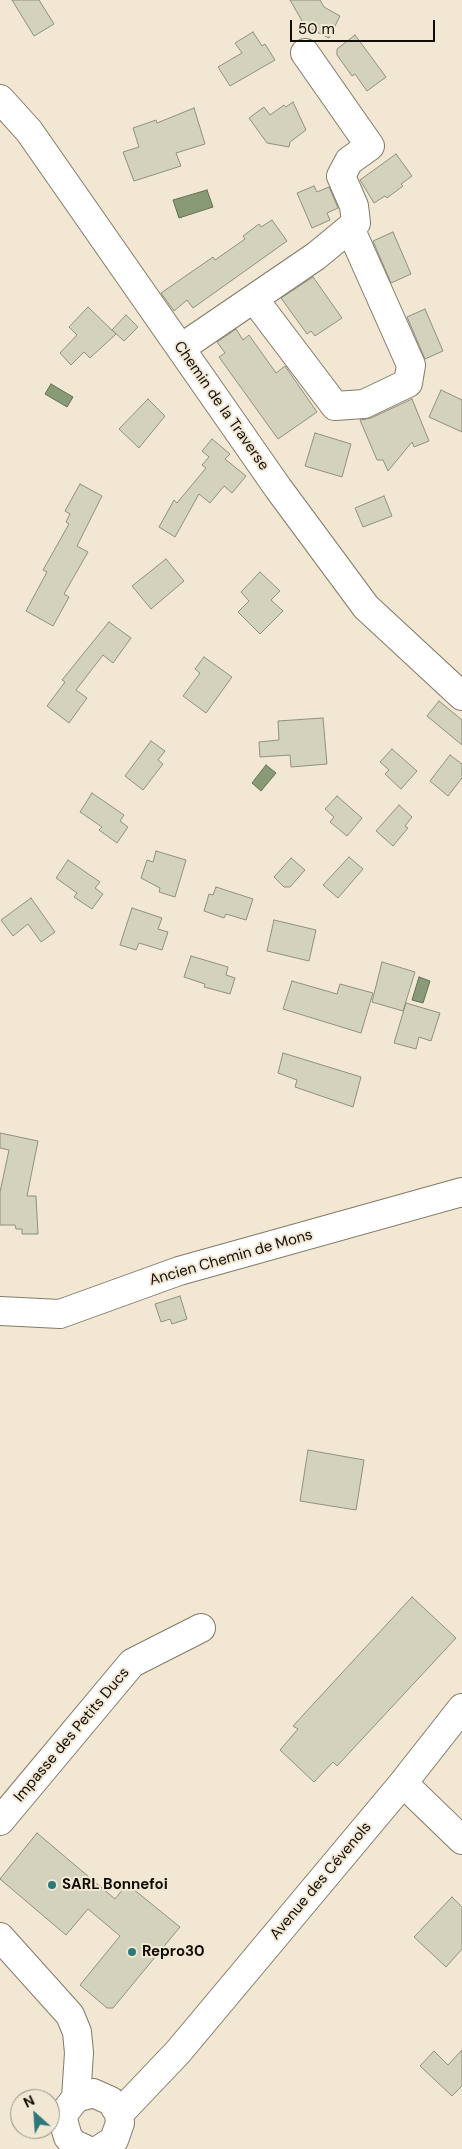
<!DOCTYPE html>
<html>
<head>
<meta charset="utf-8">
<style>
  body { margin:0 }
  #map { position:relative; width:462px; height:2149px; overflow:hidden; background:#f1e7d3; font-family:"DM Sans",sans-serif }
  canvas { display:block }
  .north { position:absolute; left:10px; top:2089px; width:50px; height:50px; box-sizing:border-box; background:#f1e7d3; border:1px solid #979081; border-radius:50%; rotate:334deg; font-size:14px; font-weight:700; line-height:20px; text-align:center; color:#100d07 }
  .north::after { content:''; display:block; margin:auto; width:18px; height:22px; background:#2f7879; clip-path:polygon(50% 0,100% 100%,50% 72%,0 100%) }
  .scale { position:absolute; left:290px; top:20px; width:145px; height:22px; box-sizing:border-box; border:2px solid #100d07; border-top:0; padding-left:6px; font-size:15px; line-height:18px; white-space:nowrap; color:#100d07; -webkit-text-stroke:4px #f1e7d3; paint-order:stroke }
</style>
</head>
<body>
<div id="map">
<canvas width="462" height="2149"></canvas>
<div class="north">N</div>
<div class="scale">50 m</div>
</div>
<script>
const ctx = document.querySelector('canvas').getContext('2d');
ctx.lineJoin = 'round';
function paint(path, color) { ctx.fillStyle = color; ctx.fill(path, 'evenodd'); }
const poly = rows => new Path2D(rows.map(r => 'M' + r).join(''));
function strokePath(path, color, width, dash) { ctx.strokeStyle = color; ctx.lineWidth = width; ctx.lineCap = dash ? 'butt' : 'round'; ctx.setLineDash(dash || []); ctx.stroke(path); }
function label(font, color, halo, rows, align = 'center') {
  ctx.font = font + ' "DM Sans",sans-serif'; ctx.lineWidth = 4; ctx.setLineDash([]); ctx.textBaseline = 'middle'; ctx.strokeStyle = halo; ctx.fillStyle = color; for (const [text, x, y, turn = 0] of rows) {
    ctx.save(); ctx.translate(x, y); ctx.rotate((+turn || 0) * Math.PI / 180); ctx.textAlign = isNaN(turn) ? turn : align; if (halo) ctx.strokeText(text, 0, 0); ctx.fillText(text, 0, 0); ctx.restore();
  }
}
const water = poly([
  [207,190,213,207,179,218,173,200,207,190],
  [51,384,73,397,67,407,45,394,51,384],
  [266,765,276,773,261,791,252,783,266,765],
  [419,977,430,981,423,1003,412,1000,419,977]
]);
const building = poly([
  [12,0,39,0,54,24,34,36,12,0],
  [290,0,320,0,324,7,340,16,329,38,305,26,290,0],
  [253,32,262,46,265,44,275,60,230,86,218,67,242,53,235,43,253,32],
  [355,35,386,77,367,91,355,74,352,76,337,55,337,49,355,35],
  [293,102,306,130,290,142,289,147,267,143,249,118,264,107,270,115,284,105,286,107,293,102],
  [194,108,205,144,176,153,181,166,134,181,123,152,139,147,133,128,156,120,157,123,194,108],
  [396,154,412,176,401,184,403,186,387,198,385,196,374,203,360,180,396,154],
  [314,186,317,192,329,187,338,208,327,213,330,220,312,228,297,193,314,186],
  [272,220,287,241,193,308,187,300,174,311,161,293,213,257,215,260,245,239,243,236,259,224,261,227,272,220],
  [393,232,411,274,391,283,373,241,393,232],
  [313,277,342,318,315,336,311,331,307,334,281,298,313,277],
  [88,307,116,334,90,358,84,352,71,365,60,353,77,335,69,327,88,307],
  [425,309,443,351,425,359,407,317,425,309],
  [126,315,138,327,124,341,112,330,126,315],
  [236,329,243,340,249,335,276,373,285,366,317,412,278,439,219,357,225,353,217,342,236,329],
  [441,390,462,400,462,432,429,417,441,390],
  [148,399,165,416,139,448,119,429,148,399],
  [412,399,429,441,414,447,412,442,388,471,383,460,377,460,360,420,371,418,412,399],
  [315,433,351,444,342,477,305,466,315,433],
  [212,439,230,454,225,459,246,476,232,493,224,486,210,503,199,494,175,537,159,527,174,500,177,503,206,468,202,465,209,457,202,451,212,439],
  [80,484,102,496,77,546,88,552,64,594,69,597,53,626,26,611,47,572,43,570,69,524,66,522,70,514,65,511,80,484],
  [384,496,392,516,363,527,355,508,384,496],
  [166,559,184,581,151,609,132,586,166,559],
  [260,572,280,591,271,600,283,611,260,634,238,612,249,601,241,592,260,572],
  [109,622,131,638,113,663,103,655,76,690,87,698,69,723,47,706,65,682,62,680,109,622],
  [204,657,232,677,206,713,183,696,200,673,195,669,204,657],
  [439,701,462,720,462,745,427,716,439,701],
  [323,718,327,764,291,767,290,755,260,757,259,742,279,740,278,721,323,718],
  [151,741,165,751,158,760,163,764,143,790,125,776,151,741],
  [392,749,417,771,401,789,385,774,389,770,380,762,392,749],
  [450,755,462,764,462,778,448,796,430,781,450,755],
  [92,793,124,815,120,821,128,827,117,843,99,830,102,827,80,812,92,793],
  [337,796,362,818,347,836,330,822,334,817,325,809,337,796],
  [399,805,412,817,405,826,408,828,393,846,376,831,399,805],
  [156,851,186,860,175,897,159,892,160,888,141,878,147,860,153,862,156,851],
  [349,857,363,869,338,898,323,885,349,857],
  [291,858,305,870,290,887,284,887,274,877,291,858],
  [68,860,100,882,95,888,103,894,92,909,74,897,77,893,56,878,68,860],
  [216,887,253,899,246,920,226,914,224,918,204,911,209,894,213,895,216,887],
  [31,898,55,932,41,942,28,924,13,936,1,920,31,898],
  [132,908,162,918,158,929,168,932,162,950,139,943,136,950,120,945,132,908],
  [274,920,316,930,309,961,267,951,274,920],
  [191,956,228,967,226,975,235,978,230,994,204,987,205,984,184,977,191,956],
  [382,962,415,972,403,1011,372,1002,382,962],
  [292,981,337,994,340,984,373,993,361,1033,283,1009,292,981],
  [406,1003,440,1013,431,1041,419,1037,416,1049,394,1043,406,1003],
  [283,1053,361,1077,353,1107,295,1087,297,1080,278,1073,283,1053],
  [0,1133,38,1141,27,1196,36,1196,38,1234,22,1234,22,1229,16,1229,15,1225,0,1225,0,1192,9,1150,0,1148,0,1133],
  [180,1296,187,1319,172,1324,170,1319,161,1322,155,1304,180,1296],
  [308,1450,364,1460,356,1510,300,1501,308,1450],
  [412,1597,456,1638,337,1766,333,1762,314,1782,280,1750,298,1729,293,1726,412,1597],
  [37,1833,115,1899,127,1884,180,1927,113,2008,107,2008,80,1985,120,1936,88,1909,66,1935,0,1879,37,1833],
  [452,1897,462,1907,462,1949,446,1967,414,1937,452,1897],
  [462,2050,462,2086,452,2096,420,2066,434,2051,448,2065,462,2050]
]);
const minor = poly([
  [0,99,29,131,278,488,366,607,462,696],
  [254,299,335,406,364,404,408,383,411,365,350,228],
  [181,348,316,256,356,223,354,206,341,176,349,161,370,146,305,53],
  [0,1311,60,1314,179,1271,462,1192],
  [403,1783,462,1840],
  [0,1821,132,1663,201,1628],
  [0,1937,70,2015,77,2032,79,2053,76,2098],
  [119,2114,178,2052,403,1783,462,1708],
  [85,2149,74,2144,68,2137,63,2120,65,2112,76,2098,93,2093,111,2101,119,2114,120,2123,114,2140,100,2149]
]);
const markers = [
  [52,1885,5,"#2f7879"],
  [132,1952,5,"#2f7879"]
];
const streetNames = [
  ["Chemin de la Traverse",221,406,55],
  ["Ancien Chemin de Mons",231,1258,-16],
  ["Impasse des Petits Ducs",72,1735,-50],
  ["Avenue des Cévenols",321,1881,-50]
];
const poiNames = [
  ["SARL Bonnefoi",62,1885],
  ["Repro30",142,1952]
];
paint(water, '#889b76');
strokePath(water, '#647055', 1);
paint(building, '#d2d2bd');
strokePath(building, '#90907c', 1);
strokePath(minor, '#837a68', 30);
strokePath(minor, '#fff', 28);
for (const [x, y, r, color] of markers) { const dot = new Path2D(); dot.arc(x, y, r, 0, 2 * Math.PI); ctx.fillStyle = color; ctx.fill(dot); strokePath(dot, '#f1e7d3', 2); }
label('15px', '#100d07', '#f1e7d3', streetNames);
label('bold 15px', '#100d07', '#f1e7d3', poiNames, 'left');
</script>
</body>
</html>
